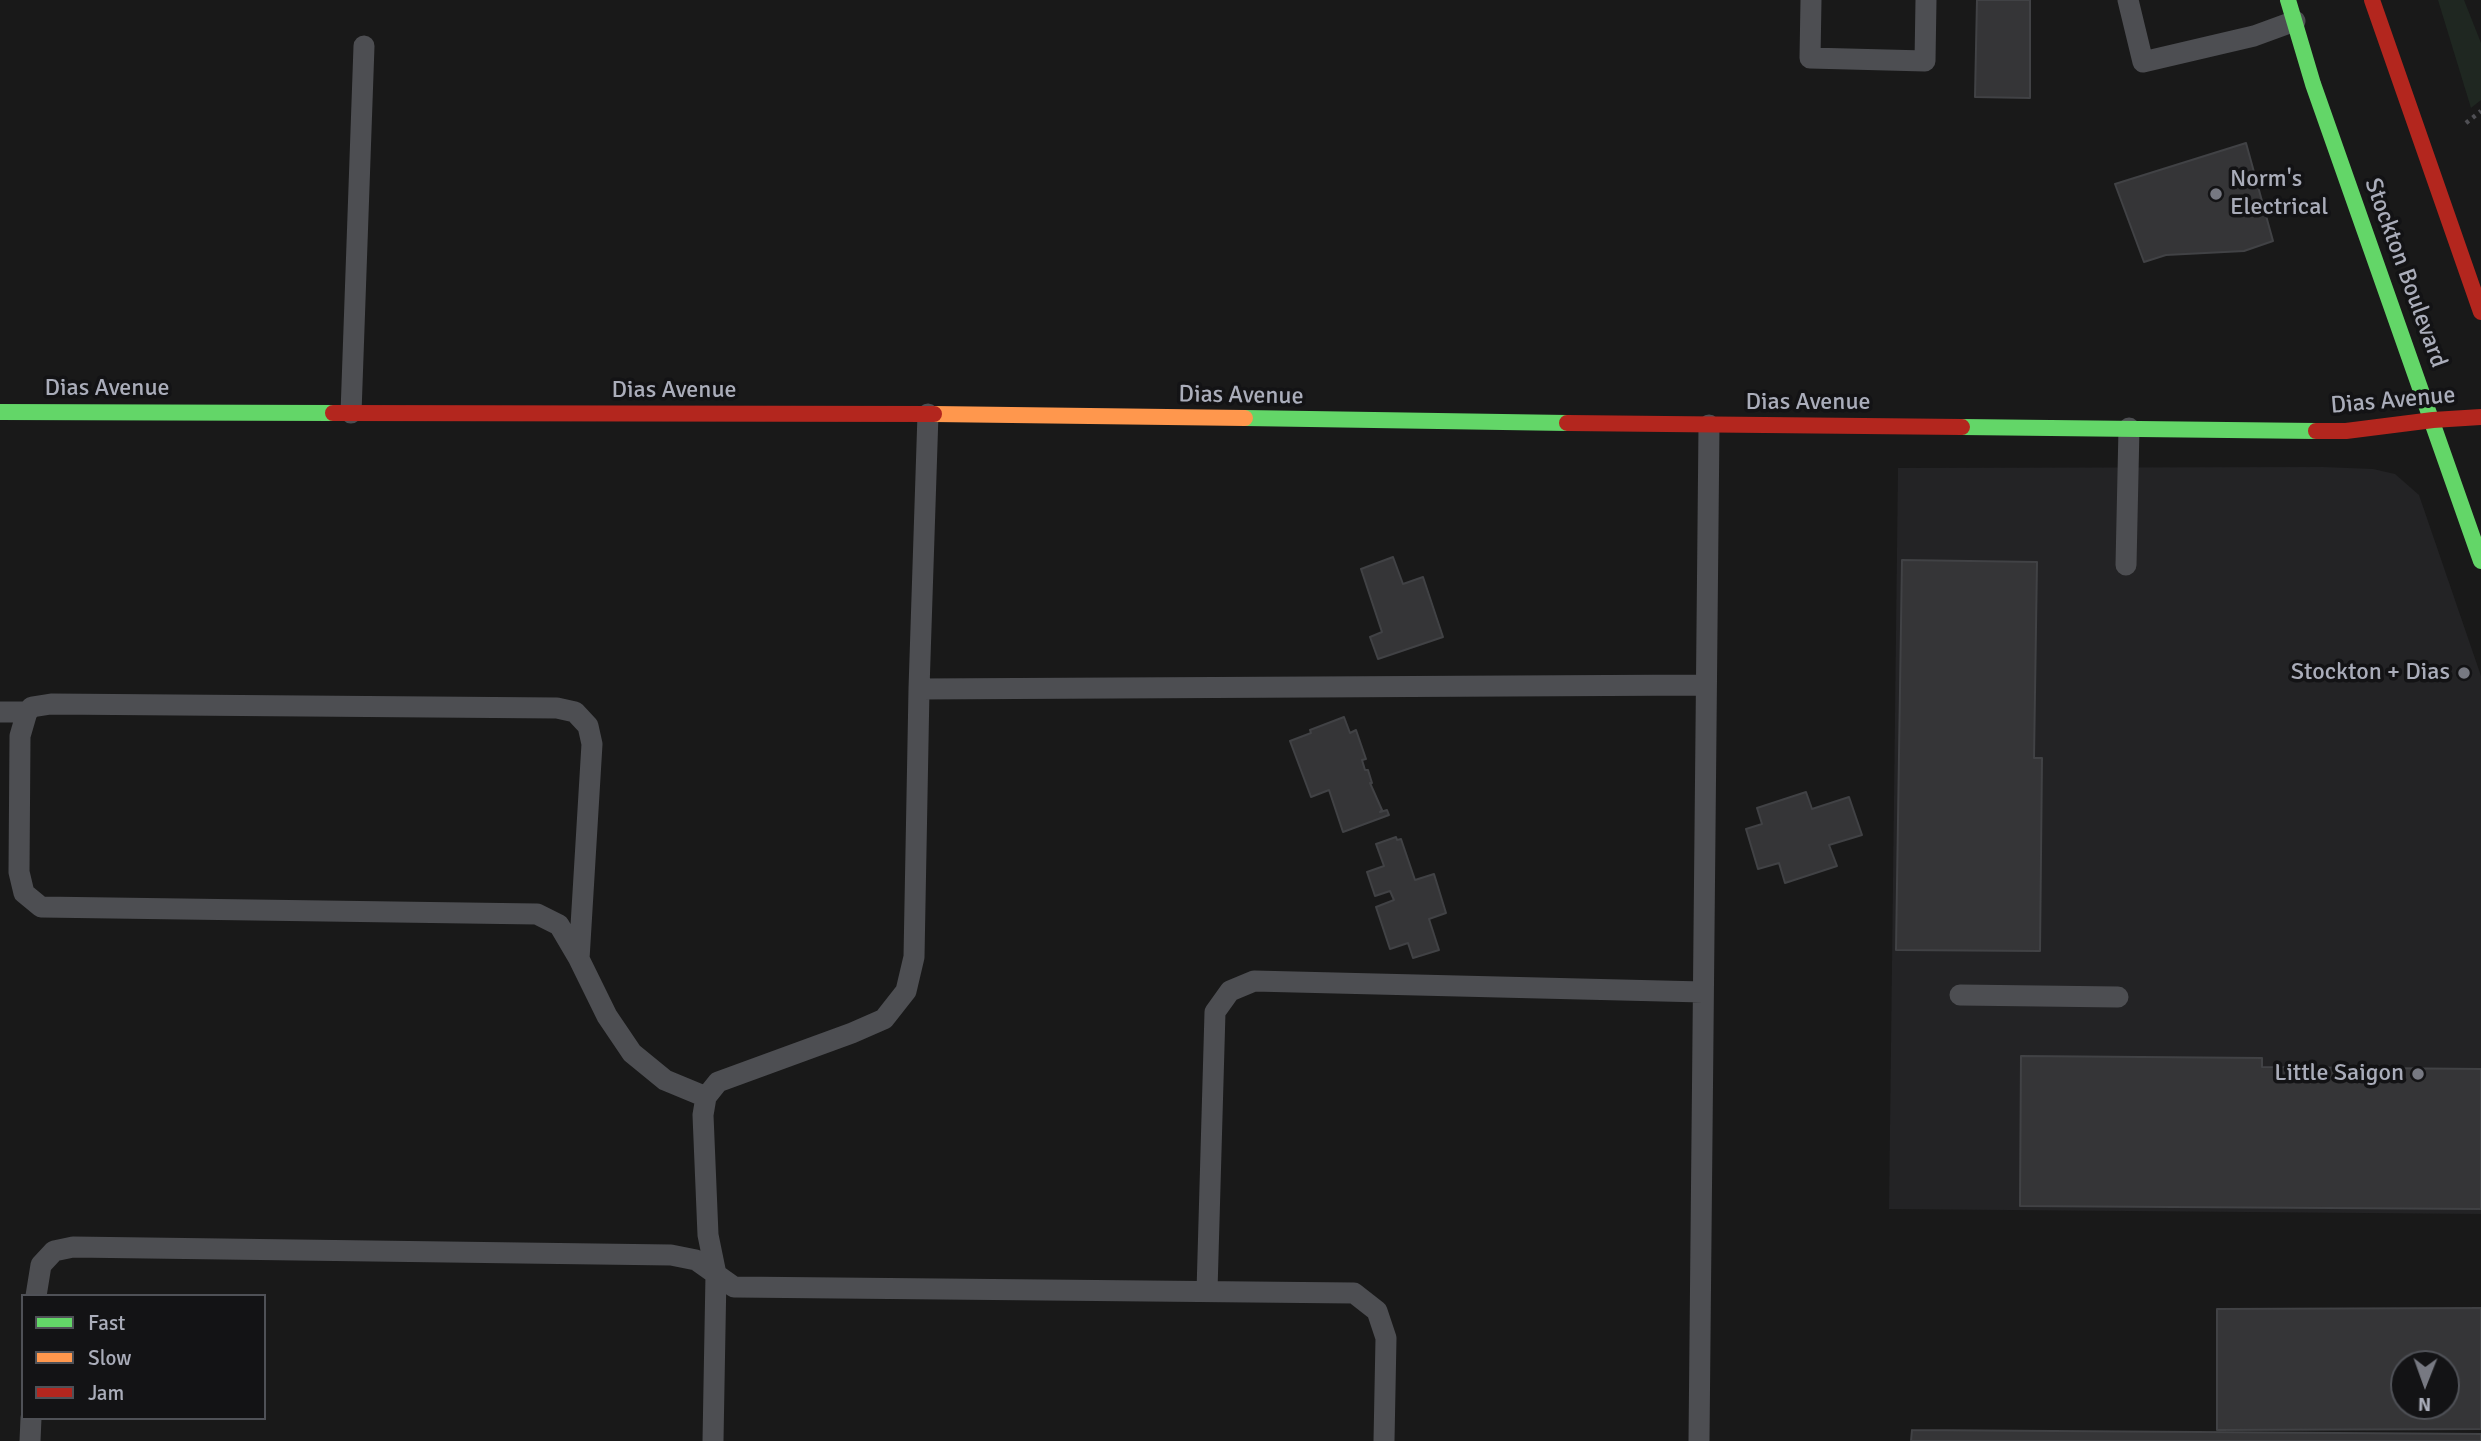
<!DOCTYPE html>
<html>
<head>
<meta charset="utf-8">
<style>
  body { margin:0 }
  #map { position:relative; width:2481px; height:1441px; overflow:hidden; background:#191919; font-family:Signika,sans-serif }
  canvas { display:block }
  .legend { position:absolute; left:21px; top:1294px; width:245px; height:126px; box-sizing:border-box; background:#131315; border:2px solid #4f5157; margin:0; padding:9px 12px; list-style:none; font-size:21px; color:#aaadba }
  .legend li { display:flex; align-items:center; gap:14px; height:35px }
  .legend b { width:35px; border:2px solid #4f5157 }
  .north { position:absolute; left:2390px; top:1350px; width:70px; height:70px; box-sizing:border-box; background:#131315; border:2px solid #4f5157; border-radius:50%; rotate:181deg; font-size:19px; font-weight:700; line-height:28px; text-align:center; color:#aaadba }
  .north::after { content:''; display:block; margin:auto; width:24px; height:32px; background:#777982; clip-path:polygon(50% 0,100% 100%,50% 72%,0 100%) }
</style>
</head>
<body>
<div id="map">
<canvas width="2481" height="1441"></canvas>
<ul class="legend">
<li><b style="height:9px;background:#63d668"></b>Fast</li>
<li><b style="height:9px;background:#ff974d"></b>Slow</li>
<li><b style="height:9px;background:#b3261e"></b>Jam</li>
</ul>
<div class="north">N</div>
</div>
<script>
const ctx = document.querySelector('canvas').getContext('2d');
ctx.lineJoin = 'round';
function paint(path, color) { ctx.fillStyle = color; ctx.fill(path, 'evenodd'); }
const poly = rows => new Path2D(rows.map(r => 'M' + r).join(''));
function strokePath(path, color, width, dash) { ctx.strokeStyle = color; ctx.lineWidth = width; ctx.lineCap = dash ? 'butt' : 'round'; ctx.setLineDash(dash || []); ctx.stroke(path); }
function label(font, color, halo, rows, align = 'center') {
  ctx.font = font + ' Signika,sans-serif'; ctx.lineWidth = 7; ctx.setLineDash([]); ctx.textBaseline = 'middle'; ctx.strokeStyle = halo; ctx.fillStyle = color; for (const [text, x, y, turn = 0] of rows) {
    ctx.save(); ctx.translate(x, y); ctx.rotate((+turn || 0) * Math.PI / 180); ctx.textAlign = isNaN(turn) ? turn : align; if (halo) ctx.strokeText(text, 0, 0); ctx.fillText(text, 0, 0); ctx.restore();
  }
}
const built = poly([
  [2323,467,2373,469,2395,474,2419,495,2481,676,2481,1214,1889,1209,1898,468]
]);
const green = poly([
  [2438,0,2464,0,2481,43,2481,100,2471,108]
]);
const building = poly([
  [1977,0,2030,0,2030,98,1975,97,1977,0],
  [2246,143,2273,241,2244,251,2166,255,2144,262,2115,184,2246,143],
  [1393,557,1403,584,1423,577,1443,637,1378,659,1370,637,1382,632,1361,569,1393,557],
  [1902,560,2037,562,2034,758,2042,758,2040,951,1896,950,1902,560],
  [1344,717,1350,733,1356,730,1366,759,1362,760,1365,770,1368,770,1372,783,1370,783,1382,810,1380,812,1387,810,1389,815,1343,832,1329,790,1311,797,1290,741,1311,733,1310,730,1344,717],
  [1806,792,1812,809,1849,797,1862,835,1829,845,1837,866,1785,883,1779,863,1758,869,1746,829,1762,824,1757,808,1806,792],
  [1396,837,1397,840,1401,839,1415,880,1434,874,1446,913,1429,919,1439,950,1413,958,1408,943,1390,949,1376,907,1394,900,1390,891,1375,896,1367,872,1384,866,1376,844,1396,837],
  [2021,1056,2262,1058,2262,1067,2481,1069,2481,1209,2020,1206,2021,1056],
  [2481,1308,2481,1429,2217,1430,2217,1309,2481,1308],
  [2404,1364,2446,1364,2446,1406,2404,1406,2404,1364],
  [1912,1430,2481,1434,2481,1441,1911,1441,1912,1430]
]);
const path = poly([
  [2466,123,2481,111]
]);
const lane = poly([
  [1811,0,1810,58,1925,61,1926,0],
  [2128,0,2143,62,2254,36,2295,21],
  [351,413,364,46],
  [2126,565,2129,428],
  [919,689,1706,685],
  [0,712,27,712],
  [579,959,559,925,537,914,41,907,24,893,19,872,20,736,27,712,32,707,51,704,557,708,575,712,588,726,592,744,579,959,607,1016,632,1053,665,1080,706,1097],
  [1960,995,2118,997],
  [1207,1291,1215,1012,1230,991,1254,981,1703,992],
  [36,1296,41,1265,54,1251,73,1247,671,1255,696,1260,734,1287,1354,1293,1377,1311,1386,1338,1384,1441],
  [30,1441,31,1418],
  [713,1441,716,1274,708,1235,703,1115,706,1097,718,1082,852,1033,884,1019,906,991,914,957,919,689,928,414],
  [1699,1441,1709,425]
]);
const fast = poly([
  [2288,0,2313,84,2481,561],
  [0,412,333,413],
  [1245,418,1567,423],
  [1962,427,2316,431]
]);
const slow = poly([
  [934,414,1245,418]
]);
const jam = poly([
  [2372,0,2481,312],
  [333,413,934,414],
  [1567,423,1962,427],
  [2316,431,2346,431,2433,420,2481,417]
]);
const markers = [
  [2216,194,7,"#777982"],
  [2464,673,7,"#777982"],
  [2418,1074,7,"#777982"]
];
const poiNames = [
  ["Norm's",2230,180,"left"],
  ["Electrical",2230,208,"left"],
  ["Stockton + Dias",2450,673],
  ["Little Saigon",2404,1074]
];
const streetNames = [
  ["Stockton Boulevard",2405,273,70],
  ["Dias Avenue",107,389],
  ["Dias Avenue",674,391],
  ["Dias Avenue",1241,396,1],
  ["Dias Avenue",2393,401,-5],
  ["Dias Avenue",1808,403]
];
paint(built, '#232325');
paint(green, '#1f2721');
paint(building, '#353537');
strokePath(building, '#414245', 2);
strokePath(path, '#4f4f54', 4.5, [3.5, 5]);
strokePath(lane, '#4d4e52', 21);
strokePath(fast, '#63d668', 16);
strokePath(slow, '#ff974d', 16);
strokePath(jam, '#b3261e', 16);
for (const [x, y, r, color] of markers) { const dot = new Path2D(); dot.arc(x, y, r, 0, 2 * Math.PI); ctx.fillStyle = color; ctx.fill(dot); strokePath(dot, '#131315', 2.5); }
label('24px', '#aaadba', '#131315', poiNames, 'right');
label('24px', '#aaadba', '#131315', streetNames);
</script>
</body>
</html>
